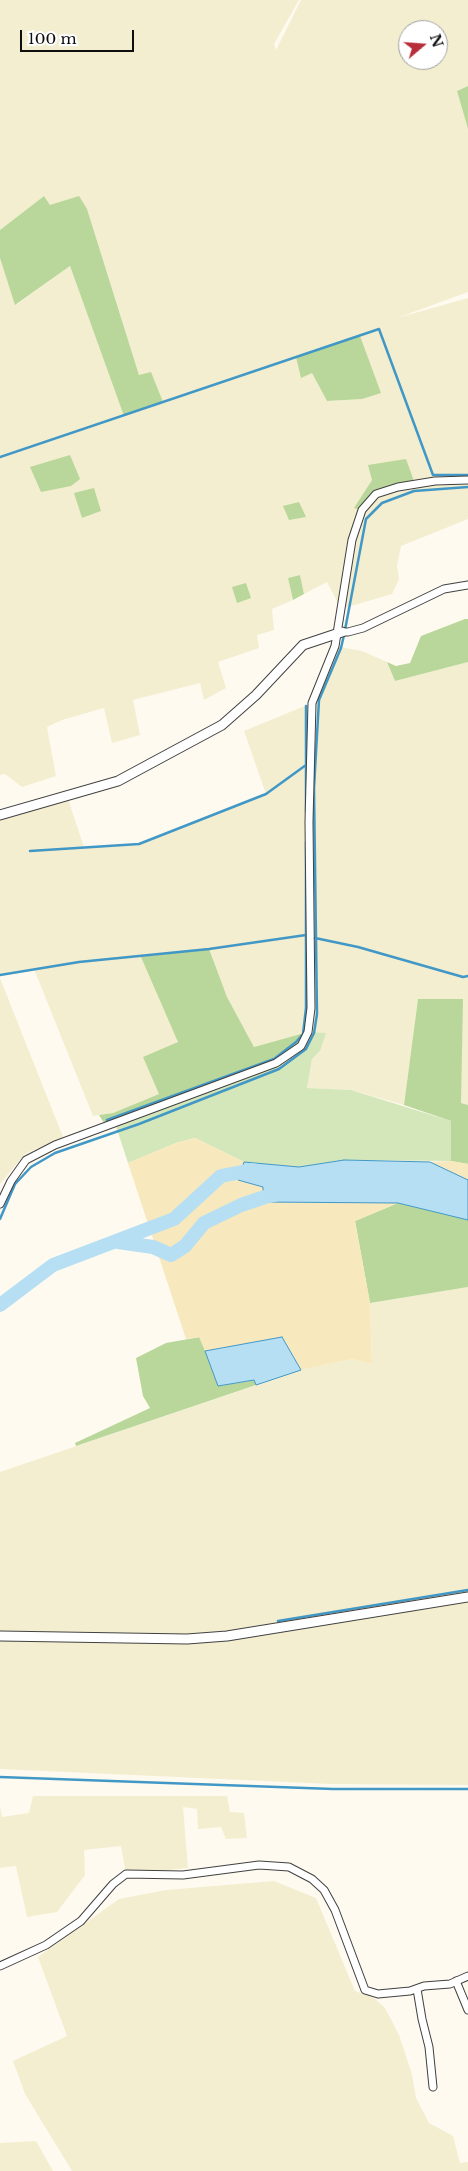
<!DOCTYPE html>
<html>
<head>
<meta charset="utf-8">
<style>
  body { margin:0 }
  #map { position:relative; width:468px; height:2171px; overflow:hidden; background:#fefaef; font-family:"Libre Baskerville",serif }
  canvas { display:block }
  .north { position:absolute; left:398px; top:20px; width:50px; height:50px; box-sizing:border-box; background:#fff; border:1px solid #9f9f9f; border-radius:50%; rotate:72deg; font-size:14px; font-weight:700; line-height:20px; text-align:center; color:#0e0e0e }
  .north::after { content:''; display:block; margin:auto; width:18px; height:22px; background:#b72d3a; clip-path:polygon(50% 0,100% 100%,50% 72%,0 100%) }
  .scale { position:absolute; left:20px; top:30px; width:114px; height:22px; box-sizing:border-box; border:2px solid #0e0e0e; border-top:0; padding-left:6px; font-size:15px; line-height:18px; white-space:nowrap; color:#0e0e0e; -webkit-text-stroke:4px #fff; paint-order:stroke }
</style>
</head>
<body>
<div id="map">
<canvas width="468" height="2171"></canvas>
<div class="north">N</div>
<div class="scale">100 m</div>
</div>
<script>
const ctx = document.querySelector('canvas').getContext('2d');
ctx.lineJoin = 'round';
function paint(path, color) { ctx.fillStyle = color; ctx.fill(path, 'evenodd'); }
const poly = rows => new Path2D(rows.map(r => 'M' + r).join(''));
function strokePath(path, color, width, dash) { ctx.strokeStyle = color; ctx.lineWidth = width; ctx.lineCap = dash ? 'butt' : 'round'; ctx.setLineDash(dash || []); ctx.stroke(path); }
const farmland = poly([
  [0,0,299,0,274,44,276,50,301,0,468,0,468,86,457,91,468,129,468,292,397,318,468,298,468,519,401,546,397,566,399,579,392,594,341,609,327,582,304,594,300,575,288,578,293,600,272,609,274,630,257,635,259,648,218,662,226,688,204,700,200,683,133,700,140,735,112,743,104,708,62,720,47,727,56,776,22,787,5,774,0,775,0,258,16,305,70,266,124,415,163,402,139,375,87,209,50,205,44,196,0,230],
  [408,30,438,30,438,60,408,60],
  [312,372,362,399,327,401],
  [368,465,376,494,355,508,372,480],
  [78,502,101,511,82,518],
  [335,646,362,651,387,662,395,681,468,662,468,1105,461,1103,418,1000,404,1105,351,1090,307,1088,312,1059,320,1051,308,1032,254,1047,227,997,208,949,159,1094,113,1113,93,1116,34,969,0,974,0,815,67,796,84,847,139,844,266,794,244,731,312,703],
  [0,978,63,1137,25,1154,0,1184],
  [468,1287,468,1785,331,1784,0,1769,0,1472,301,1370,352,1359,372,1364,370,1303],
  [33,1796,227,1796,230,1812,244,1813,247,1838,226,1839,221,1827,198,1829,197,1809,183,1807,188,1868,126,1874,121,1846,84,1850,85,1875,57,1912,27,1917,16,1866,0,1868,0,1806,2,1817,29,1813],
  [274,1881,316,1898,355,1991,374,1998,385,2008,399,2035,412,2074,416,2098,429,2123,453,2136,460,2163,468,2162,468,2171,72,2171,25,2094,13,2061,67,2036,38,1957,119,1899,166,1890],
  [36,2141,53,2171,0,2171,0,2143]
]);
const green = poly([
  [308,1032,326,1033,320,1051,312,1059,307,1088,351,1090,451,1121,451,1161,344,1160,299,1167,244,1162,195,1138,176,1143,128,1163,115,1123]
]);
const forest = poly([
  [468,86,468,129,457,91],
  [44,196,50,205,79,196,87,209,139,375,151,372,163,402,124,416,70,266,15,305,0,258,0,230],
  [360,336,381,393,362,399,327,401,312,373,301,378,296,357],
  [70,455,80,479,71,486,41,492,30,467],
  [406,459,415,484,376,494,362,510,354,508,372,480,368,465],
  [94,488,101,511,82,518,74,493],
  [299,502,306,517,289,520,283,506],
  [300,575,304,594,293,600,288,578],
  [246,583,251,598,237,603,232,587],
  [465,619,468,619,468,662,395,681,387,662,396,666,410,663,421,636],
  [209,949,227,997,254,1047,308,1032,301,1046,276,1063,106,1126,99,1115,113,1113,159,1094,143,1057,178,1042,141,957],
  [418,999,463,999,461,1103,468,1105,468,1164,451,1161,451,1121,404,1105],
  [398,1203,468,1220,468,1287,370,1303,355,1221],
  [200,1337,219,1386,255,1380,256,1385,76,1446,75,1443,150,1408,143,1396,136,1358,166,1343]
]);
const sand = poly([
  [195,1138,244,1162,238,1180,263,1187,263,1202,398,1203,355,1221,370,1303,372,1364,352,1359,301,1370,282,1337,205,1351,199,1337,186,1339,128,1163,176,1143],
  [451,1161,468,1164,468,1180,430,1162]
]);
const water = poly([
  [344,1160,430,1162,468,1180,468,1220,398,1203,263,1202,263,1187,238,1180,244,1162,299,1167,344,1160],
  [282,1337,301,1370,256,1385,254,1380,218,1386,205,1351,282,1337]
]);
const stream = poly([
  [0,457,379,329,433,475,468,475],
  [345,630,366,519,382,503,414,491,468,487],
  [306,812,306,706],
  [30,851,139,844,266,794,306,765],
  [315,938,358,947,463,977,468,976],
  [0,975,79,962,209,949,306,935],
  [107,1120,274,1059,296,1042,303,1034,306,1008,306,842],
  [0,1219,15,1184,31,1167,55,1153,139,1124,279,1069,306,1049,314,1033,317,1014,314,788,319,700,341,648,344,635],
  [278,1621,468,1590],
  [0,1777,333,1789,468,1789]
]);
const river = poly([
  [118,1242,153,1247,171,1255,185,1246,204,1223,241,1205,265,1197,279,1194],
  [0,1305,53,1265,174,1219,221,1176,252,1170,257,1171]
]);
const minor = poly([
  [342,632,348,632,363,628,444,589,468,585],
  [0,1204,11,1181,26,1160,55,1145,276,1063,301,1046,308,1032,311,1008,309,822,312,703,335,646,352,540,362,510,376,494,398,487,435,481,468,480],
  [0,1966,46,1945,81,1921,113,1884,126,1874,183,1875,259,1865,289,1867,312,1879,324,1890,335,1910,365,1990,378,1994,410,1991,424,1986,450,1984,468,1976],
  [456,1981,468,2010],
  [417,1989,422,2019,429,2047,433,2087]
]);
const tertiary = poly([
  [0,815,118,781,222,725,256,695,303,645,342,632],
  [0,1636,187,1639,227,1636,468,1597]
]);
paint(farmland, '#f3eed0');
paint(green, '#d4e7ba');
paint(forest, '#b9d79a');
paint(sand, '#f7e8be');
paint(water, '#b6dff3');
strokePath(water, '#4198c6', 1);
strokePath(stream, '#4198c6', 2.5);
strokePath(river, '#b6dff3', 14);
strokePath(minor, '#414141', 9);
strokePath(tertiary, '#414141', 11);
strokePath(minor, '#fff', 7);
strokePath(tertiary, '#fff', 9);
</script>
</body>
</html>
